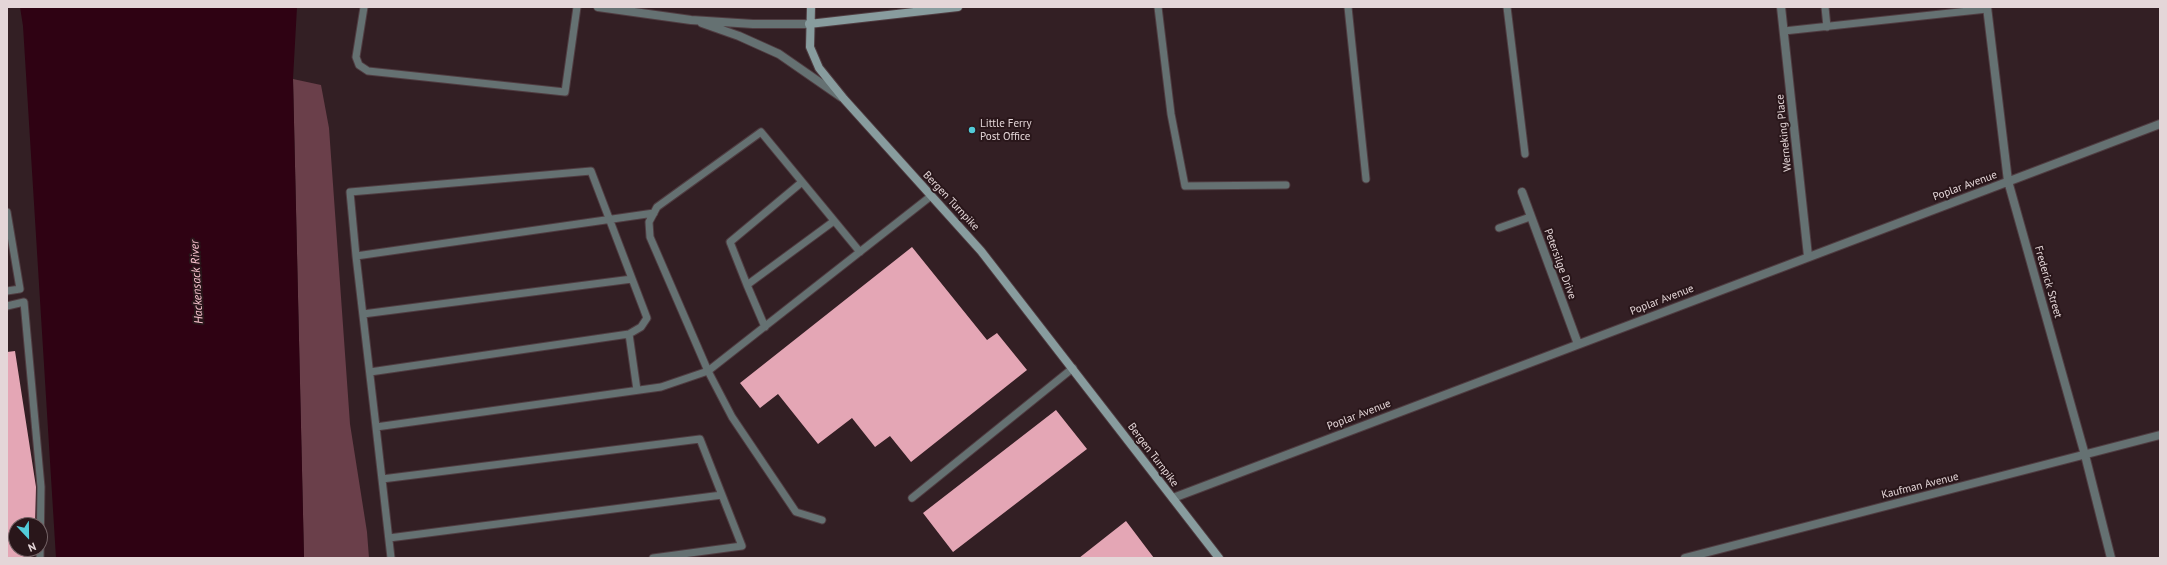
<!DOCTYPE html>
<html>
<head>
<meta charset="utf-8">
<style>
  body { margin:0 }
  #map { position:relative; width:2167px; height:565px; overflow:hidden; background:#331f24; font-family:"PT Sans",sans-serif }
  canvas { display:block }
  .frame { position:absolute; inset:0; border:8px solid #e4d6d8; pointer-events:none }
  .north { position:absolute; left:8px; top:517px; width:40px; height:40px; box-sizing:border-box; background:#29161a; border:1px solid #746366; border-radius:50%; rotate:158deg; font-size:11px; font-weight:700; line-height:16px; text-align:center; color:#e4d6d8 }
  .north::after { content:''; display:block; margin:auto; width:14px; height:18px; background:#52cbd9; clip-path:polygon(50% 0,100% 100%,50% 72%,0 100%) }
</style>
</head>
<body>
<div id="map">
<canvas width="2167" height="565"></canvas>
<div class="frame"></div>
<div class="north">N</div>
</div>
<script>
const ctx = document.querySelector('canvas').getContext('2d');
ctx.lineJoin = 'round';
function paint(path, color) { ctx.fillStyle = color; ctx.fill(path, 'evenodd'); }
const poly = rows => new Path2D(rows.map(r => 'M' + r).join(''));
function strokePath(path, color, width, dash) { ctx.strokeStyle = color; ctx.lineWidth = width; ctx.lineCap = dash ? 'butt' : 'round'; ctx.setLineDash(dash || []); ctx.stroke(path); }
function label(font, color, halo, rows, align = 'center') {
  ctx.font = font + ' "PT Sans",sans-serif'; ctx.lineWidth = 4; ctx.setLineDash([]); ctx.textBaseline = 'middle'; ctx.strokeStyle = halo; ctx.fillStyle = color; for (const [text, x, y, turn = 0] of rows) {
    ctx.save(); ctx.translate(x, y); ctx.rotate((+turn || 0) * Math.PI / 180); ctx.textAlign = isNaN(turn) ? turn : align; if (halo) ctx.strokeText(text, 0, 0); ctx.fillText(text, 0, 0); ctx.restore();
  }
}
const green = poly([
  [293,79,321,85,329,128,350,424,367,532,369,558,304,558]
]);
const water = poly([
  [20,7,297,7,293,79,304,558,56,558,23,26]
]);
const building = poly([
  [912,247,987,340,997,333,1027,370,911,462,890,436,875,447,852,418,818,444,778,394,760,408,740,383],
  [15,351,36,487,35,525,16,525,16,549,32,549,31,558,7,558,7,352],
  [1056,410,1087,449,953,552,923,513],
  [1126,521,1154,558,1079,558]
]);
const lane = poly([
  [364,7,356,57,359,65,368,71,565,92,577,7],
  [1158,7,1171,114,1185,186,1286,185],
  [1348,7,1366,179],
  [1507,7,1525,154],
  [1825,7,1827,27],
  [1784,31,1987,9],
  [802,182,730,242,747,285,834,221],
  [7,212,20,289,7,291],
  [654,213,356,256,376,427,661,387,708,371,931,196],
  [1499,228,1530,217],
  [356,256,350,192,591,171,647,318,641,327,629,334,370,372],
  [747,285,765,327],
  [7,306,24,302,41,487,40,558],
  [363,314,632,279],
  [629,334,637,390],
  [376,427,391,558],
  [382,479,700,439,742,546,653,558],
  [912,498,1073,368],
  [822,520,796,512,732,417,708,371,650,237,649,222,657,207,761,132,860,252],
  [389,538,722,495]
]);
const street = poly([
  [598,7,691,20,753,24,809,24],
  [1781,7,1808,256],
  [1987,7,2008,181,2085,455,2111,558],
  [702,23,739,36,779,54,841,97],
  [1522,192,1578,344],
  [1173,498,2160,124],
  [1685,558,2160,435]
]);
const secondary = poly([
  [811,7,810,47,819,68,844,99,981,251,1219,558],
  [809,24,958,7]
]);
const markers = [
  [972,130,4,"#52cbd9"]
];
const poiNames = [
  ["Little Ferry",980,124],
  ["Post Office",980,137]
];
const streetNames = [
  ["Werneking Place",1784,133,-96],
  ["Poplar Avenue",1965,186,-20],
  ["Bergen Turnpike",951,201,47],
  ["Petersilge Drive",1560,264,70],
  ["Frederick Street",2048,282,74],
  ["Poplar Avenue",1662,300,-21],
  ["Poplar Avenue",1359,415,-21],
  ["Bergen Turnpike",1153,455,53],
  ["Kaufman Avenue",1920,486,-14]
];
const waterNames = [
  ["Hackensack River",197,282,-93]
];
paint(green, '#6a3f4a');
paint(water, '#2f0213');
paint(building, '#e4a6b5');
strokePath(lane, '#4f3c41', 9);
strokePath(street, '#4f3c41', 10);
strokePath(secondary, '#4f3c41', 10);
strokePath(lane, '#657172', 7);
strokePath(street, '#657172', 8);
strokePath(secondary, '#889c9e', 8);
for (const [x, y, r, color] of markers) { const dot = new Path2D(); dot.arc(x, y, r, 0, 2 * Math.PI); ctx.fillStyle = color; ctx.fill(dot); strokePath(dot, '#29161a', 1.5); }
label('11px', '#e4d6d8', '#29161a', poiNames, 'left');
label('11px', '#e4d6d8', '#29161a', streetNames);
label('italic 12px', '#fbc5d1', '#29161a', waterNames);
</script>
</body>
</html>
